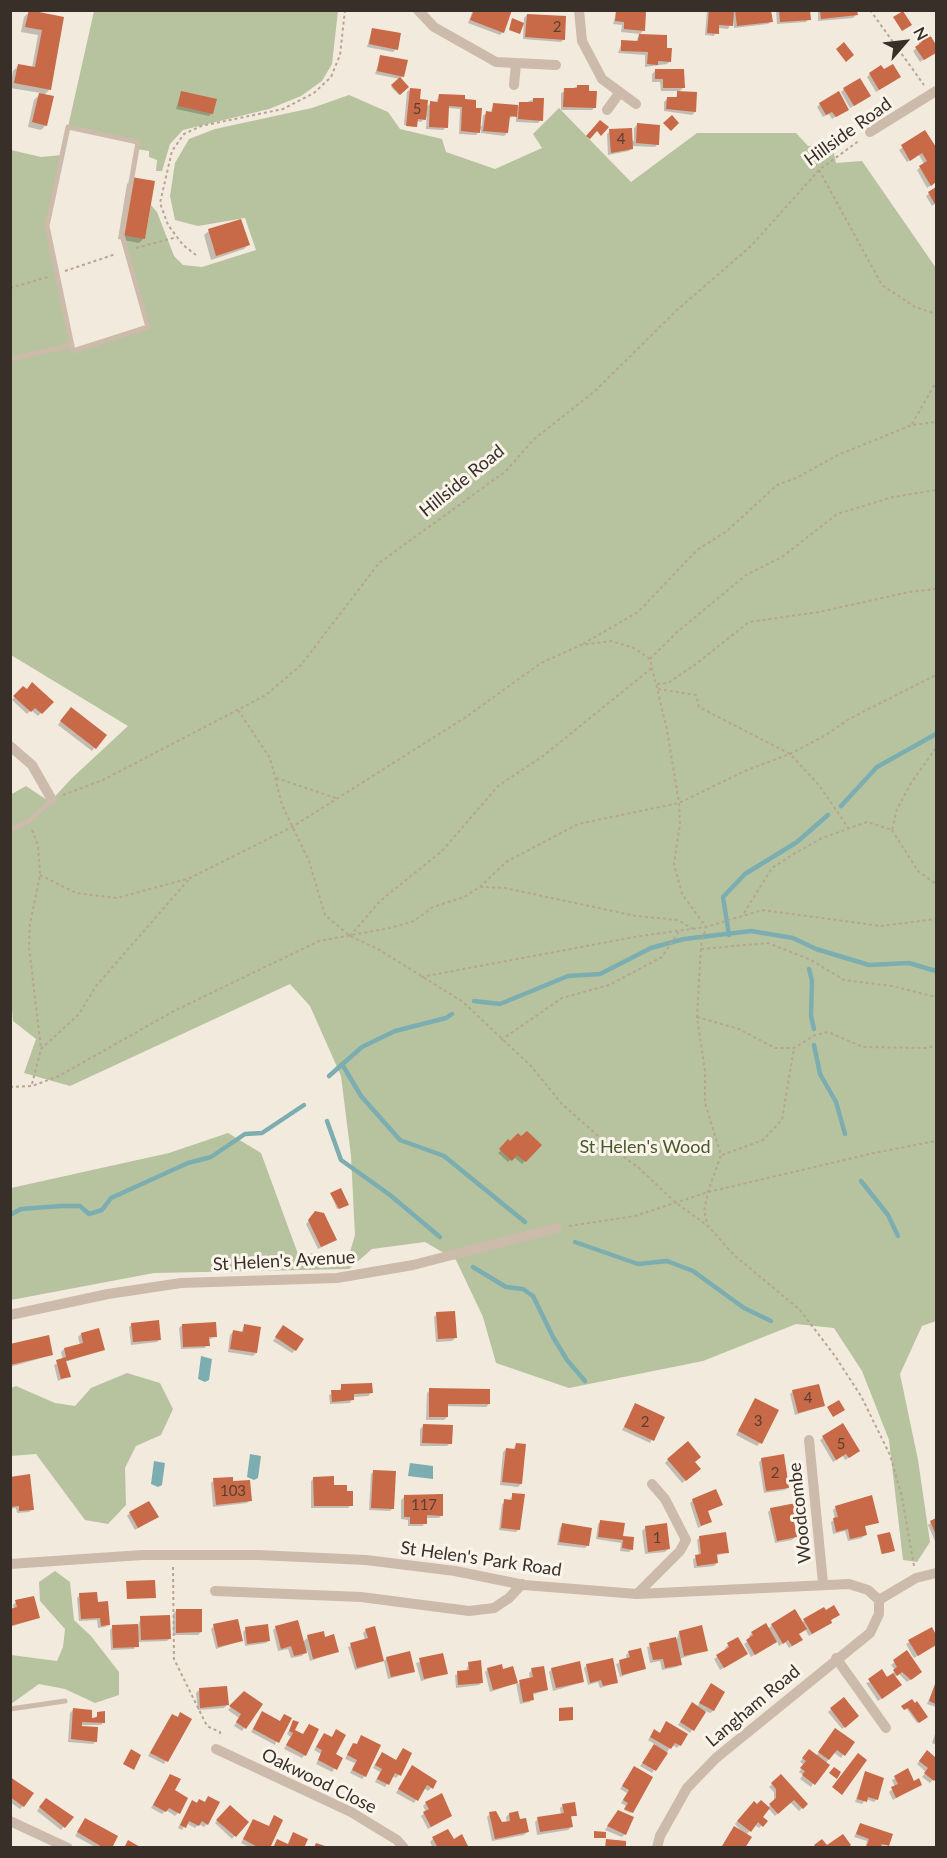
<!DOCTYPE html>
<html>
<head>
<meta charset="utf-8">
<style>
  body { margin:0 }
  #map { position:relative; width:947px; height:1858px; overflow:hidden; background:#f3eade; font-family:Lato,sans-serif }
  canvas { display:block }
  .frame { position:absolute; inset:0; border:12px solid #392f29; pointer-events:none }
  .north { position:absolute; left:875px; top:12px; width:60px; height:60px; -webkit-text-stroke:4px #faf4eb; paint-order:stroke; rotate:62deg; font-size:16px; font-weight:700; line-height:24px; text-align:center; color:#392f29 }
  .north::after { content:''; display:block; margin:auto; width:21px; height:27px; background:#392f29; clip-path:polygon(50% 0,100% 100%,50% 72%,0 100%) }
</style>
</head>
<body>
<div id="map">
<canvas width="947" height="1858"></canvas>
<div class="frame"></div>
<div class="north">N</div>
</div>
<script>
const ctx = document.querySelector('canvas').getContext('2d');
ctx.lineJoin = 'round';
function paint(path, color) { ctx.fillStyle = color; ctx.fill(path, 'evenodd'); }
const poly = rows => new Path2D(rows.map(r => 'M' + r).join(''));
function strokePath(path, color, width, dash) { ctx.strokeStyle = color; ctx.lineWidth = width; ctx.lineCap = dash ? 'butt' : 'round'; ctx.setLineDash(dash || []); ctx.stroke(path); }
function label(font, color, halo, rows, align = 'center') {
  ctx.font = font + ' Lato,sans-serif'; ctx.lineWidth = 6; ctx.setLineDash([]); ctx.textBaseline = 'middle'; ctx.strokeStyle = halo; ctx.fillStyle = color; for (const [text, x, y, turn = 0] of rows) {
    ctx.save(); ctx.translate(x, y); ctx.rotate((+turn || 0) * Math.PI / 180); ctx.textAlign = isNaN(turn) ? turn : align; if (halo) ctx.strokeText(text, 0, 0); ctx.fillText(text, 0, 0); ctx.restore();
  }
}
const green = poly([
  [94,11,338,11,332,64,322,81,301,96,269,109,183,130,170,144,162,171,156,171,157,160,149,157,149,151,137,149,138,142,68,127],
  [349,95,388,112,400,129,442,139,446,152,495,169,542,148,533,134,559,108,631,182,697,133,796,133,808,146,832,145,836,163,862,161,936,268,936,1321,922,1326,900,1374,918,1460,930,1542,917,1562,903,1560,889,1440,862,1371,834,1328,796,1324,703,1361,569,1388,496,1363,483,1317,456,1260,425,1242,372,1249,349,1269,154,1273,11,1300,11,1188,169,1153,228,1133,261,1153,298,1254,350,1252,355,1235,351,1156,341,1076,310,1006,290,984,70,1086,24,1073,36,1039,13,1021,11,997,10,795,26,786,50,802,71,779,128,726,11,655,11,150,41,157,62,155,47,226,73,351,147,327,122,235,145,238,151,205,157,212,174,256,183,265,202,267,256,250,245,218,198,226,175,220,170,196,175,163,189,139,215,129,312,108],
  [127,1373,160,1383,173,1409,161,1435,136,1446,125,1468,126,1505,108,1524,85,1520,36,1454,11,1456,11,1388,16,1386,55,1403,75,1406,91,1388],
  [55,1571,70,1582,74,1620,91,1636,119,1672,119,1695,95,1703,65,1689,39,1684,11,1704,11,1655,57,1661,63,1647,65,1629,40,1601,39,1582]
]);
const water = poly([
  [201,1356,212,1359,209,1380,205,1382,198,1379],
  [250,1454,261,1456,258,1478,254,1480,247,1477],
  [154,1461,165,1463,162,1485,158,1487,151,1484],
  [410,1463,433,1466,433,1479,408,1476]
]);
const shadow = poly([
  [473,10,508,10,503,32,500,35,468,23],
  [707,10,770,10,771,21,768,24,734,28,733,18,728,29,718,28,714,36,705,35],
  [776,10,809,10,809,19,806,22,777,24],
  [818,10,856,10,856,15,853,18,818,21],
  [617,11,643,31,640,34,621,32,622,25,613,24],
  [29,12,62,18,50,89,43,96,46,125,41,130,28,127,34,100,41,93,10,88,13,71,18,66,32,68,38,35,21,32,24,17],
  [527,15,564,39,561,42,523,39,524,18],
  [372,29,396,49,393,52,367,47],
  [639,35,665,49,670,61,667,64,645,67,645,55,618,53,622,42,636,42],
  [928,35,936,52,920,62,913,51,920,45,918,42],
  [381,56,403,76,400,79,407,87,399,95,391,87,400,79,375,74],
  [655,71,683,88,680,91,661,91,660,82,652,82,652,74],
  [870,74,896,80,876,92,867,77],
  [578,86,587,92,595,107,592,110,561,110,561,93],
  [410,89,425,108,431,103,436,103,439,95,463,101,474,109,479,126,482,126,483,115,490,113,494,104,516,107,534,99,541,120,538,123,516,122,516,115,508,119,507,133,504,136,481,133,481,129,476,135,459,134,460,109,447,108,446,127,443,130,426,129,427,116,421,122,416,121,415,127,404,125,407,92],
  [844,89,866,99,850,108,841,92],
  [181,93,212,113,209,116,176,109],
  [678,93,695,112,692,115,664,111,664,102,667,99,675,99],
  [820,104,844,112,832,119,829,114,823,117,817,107],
  [637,125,658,144,655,147,632,146,629,151,608,155,607,134,610,131,634,141,634,128],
  [925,132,936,149,936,182,927,188,917,170,924,164,919,155,907,162,899,150],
  [132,179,144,238,139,243,118,239,127,184],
  [936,188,936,203,932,206,926,196],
  [209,231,248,245,244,249,211,260,204,235],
  [23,688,51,702,38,716,31,710,27,714,12,700],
  [68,711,105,735,92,751,58,725],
  [518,1135,540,1145,522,1164,514,1157,508,1162,498,1153],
  [331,1194,346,1205,337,1209],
  [313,1216,332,1242,318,1249,306,1224],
  [437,1314,455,1338,452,1341,436,1342,434,1317],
  [132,1324,160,1339,157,1342,131,1345,129,1327],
  [182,1325,215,1337,208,1340,205,1348,181,1349,179,1328],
  [244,1326,256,1353,253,1356,228,1352,230,1335,233,1332,241,1333],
  [280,1330,295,1350,292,1353,273,1341],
  [81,1334,103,1350,65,1362,69,1376,58,1381,54,1365,63,1360,61,1352,64,1349,80,1345,78,1337],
  [10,1345,52,1355,10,1367],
  [342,1386,371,1393,368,1396,353,1397,350,1403,330,1404,329,1395,339,1391],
  [430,1390,489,1404,486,1407,447,1406,447,1417,444,1420,426,1420,427,1393],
  [793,1391,823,1406,795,1415,790,1394],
  [755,1400,760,1443,757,1446,736,1435],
  [636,1405,663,1418,650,1443,622,1430],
  [842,1425,855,1454,845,1460,843,1456,833,1462,820,1440],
  [423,1426,450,1443,447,1446,420,1446,420,1429],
  [516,1444,521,1484,518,1487,500,1485,503,1452,506,1449,513,1450],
  [762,1459,788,1487,785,1490,764,1493,759,1462],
  [668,1460,693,1462,696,1472,682,1483,665,1463],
  [374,1471,393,1508,390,1511,369,1510,371,1474],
  [10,1478,32,1509,29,1512,17,1513,16,1508,10,1509],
  [314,1478,333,1487,351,1505,348,1508,311,1508,311,1481],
  [214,1480,232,1483,250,1500,247,1503,213,1507,211,1483],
  [513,1494,519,1529,516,1532,499,1530,502,1504,509,1501],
  [404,1497,442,1515,439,1518,426,1518,423,1526,408,1526,408,1520,401,1519,401,1500],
  [693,1500,721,1505,706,1512,710,1521,698,1528,690,1503],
  [836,1507,877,1522,864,1527,865,1535,862,1538,848,1541,845,1531,833,1534,831,1522,835,1519,833,1510],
  [771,1509,798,1520,793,1523,795,1537,792,1540,775,1543,768,1512],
  [130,1513,157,1517,135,1530,127,1516],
  [936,1519,936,1540,935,1541,928,1525],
  [601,1521,621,1537,632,1549,629,1552,620,1551,621,1543,596,1539,598,1524],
  [563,1525,588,1545,585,1548,557,1545,560,1528],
  [645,1528,668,1549,665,1552,645,1554,642,1531],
  [878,1536,892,1552,881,1554],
  [700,1537,728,1552,716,1556,717,1563,714,1566,694,1568,693,1559,699,1556,697,1540],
  [80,1595,96,1603,108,1624,105,1627,98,1628,97,1620,79,1621,77,1598],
  [16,1602,38,1618,10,1627,10,1611,14,1610,13,1605],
  [176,1611,201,1632,198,1635,173,1635,173,1614],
  [825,1612,829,1621,827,1625,809,1636,805,1629,798,1634,798,1643,789,1648,785,1642,779,1646,777,1641,751,1657,744,1644,751,1639,749,1636,752,1633,768,1629,772,1625,802,1622],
  [141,1618,170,1638,167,1641,137,1642,134,1649,111,1650,110,1630,113,1627,138,1626],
  [214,1626,241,1641,216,1649,211,1629],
  [276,1627,303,1642,308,1637,324,1638,337,1652,310,1661,307,1650,302,1656,291,1658,288,1649,278,1651,273,1630],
  [246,1629,269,1640,266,1643,245,1646,243,1632],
  [931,1629,936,1638,936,1645,914,1658,906,1644],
  [366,1630,383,1661,355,1670,348,1647,365,1640,363,1633],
  [679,1632,707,1650,679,1659,680,1664,677,1667,662,1670,660,1661,650,1663,647,1647,677,1639],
  [728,1645,743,1657,720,1670,714,1659,726,1651,725,1648],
  [629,1652,644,1668,620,1677,616,1664,627,1660,626,1655],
  [907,1652,917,1675,907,1682,899,1674,894,1677,897,1688,878,1701,866,1683,892,1675,895,1670,891,1665],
  [442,1655,446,1673,421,1681,416,1663],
  [387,1658,413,1672,388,1679,384,1661],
  [469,1663,482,1682,479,1685,456,1688,455,1675,466,1671],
  [587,1665,617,1682,600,1688,598,1682,588,1685,584,1668],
  [512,1668,517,1684,530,1679,529,1673,532,1670,547,1690,532,1695,530,1702,520,1704,516,1683,490,1692,485,1672,488,1669,502,1671],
  [552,1669,583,1682,553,1691,549,1672],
  [711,1685,723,1692,713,1711,710,1713,705,1711,690,1733,678,1725,690,1707,697,1707],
  [935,1685,936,1686,936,1707,927,1704],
  [199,1690,227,1705,224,1708,198,1710,196,1693],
  [244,1693,261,1704,242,1731,234,1726,239,1718,228,1710],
  [843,1699,854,1719,842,1729,828,1712],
  [912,1701,926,1717,917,1723,906,1708,901,1708],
  [73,1710,91,1719,95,1719,98,1714,104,1722,101,1725,75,1725,96,1741,93,1744,68,1742,70,1713],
  [262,1713,279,1722,284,1716,275,1745,251,1732],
  [180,1714,190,1719,164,1764,148,1756,169,1719,172,1716,177,1718],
  [294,1721,293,1731,302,1736,305,1755,302,1758,284,1749,291,1737,287,1734],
  [664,1726,680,1745,677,1748,672,1745,652,1773,640,1766,656,1745,648,1740,654,1731,659,1734],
  [336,1731,334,1755,341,1759,332,1772,316,1764,321,1754,314,1750,324,1735,331,1738],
  [936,1731,936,1745,932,1743],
  [833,1733,843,1755,841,1758,833,1752,811,1787,800,1779,803,1775,799,1772,804,1765,800,1762,806,1754,816,1756],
  [361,1737,365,1776,362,1779,350,1773,355,1763,345,1759,351,1747,356,1745],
  [924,1755,935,1759,936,1757,936,1776,930,1783,922,1777,926,1772,917,1764],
  [379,1757,396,1761,399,1775,396,1778,392,1776,385,1787,375,1782,380,1772,373,1768],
  [634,1768,651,1778,631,1813,624,1810,626,1806,621,1803,627,1793,620,1789],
  [409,1770,431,1788,428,1791,424,1788,414,1803,396,1793],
  [907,1771,913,1783,920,1784,893,1800,889,1792,895,1787,892,1780],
  [865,1773,877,1799,874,1802,866,1799,862,1804,855,1802],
  [170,1775,178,1813,175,1816,166,1810,162,1814,151,1808],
  [781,1776,806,1804,799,1811,790,1802,775,1816,768,1808,761,1817,766,1821,759,1828,755,1825,746,1835,743,1848,721,1848,734,1828,744,1834,735,1824,754,1803,767,1808,774,1802,774,1792,769,1787],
  [10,1779,23,1806,20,1809,10,1802],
  [208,1798,207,1824,204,1827,199,1824,195,1828,186,1823,182,1830,178,1828,190,1805,199,1801,204,1803],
  [43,1803,72,1817,61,1830,37,1811],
  [426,1803,450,1816,428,1829,421,1816,426,1812,423,1806],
  [563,1805,575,1815,570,1818,571,1827,568,1830,537,1835,535,1822,538,1819,561,1815,560,1808],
  [230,1807,247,1822,232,1839,215,1823],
  [618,1811,625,1834,622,1837,605,1830],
  [490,1814,501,1824,507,1823,506,1817,509,1814,527,1832,524,1835,492,1841,487,1817],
  [275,1817,268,1848,251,1848,241,1843,254,1821,268,1828],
  [83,1823,110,1848,97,1848,75,1836],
  [860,1825,888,1845,865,1848,867,1841,854,1837],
  [433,1839,453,1841,468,1848,433,1848,430,1842]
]);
const stream = poly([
  [841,806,877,767,936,734],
  [729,935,723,897,745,874,797,842,828,815],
  [809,969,812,981,811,1016,814,1029],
  [474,1001,500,1004,568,976,600,974,651,948,684,939,751,931,793,938,816,949,869,965,909,963,936,971],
  [814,1045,820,1074,836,1102,845,1134],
  [342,1064,361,1096,400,1140,444,1156,525,1222],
  [329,1076,362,1047,395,1031,446,1018,452,1014],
  [327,1121,341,1160,390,1195,440,1237],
  [861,1181,888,1215,898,1236],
  [10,1215,21,1209,61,1206,80,1206,89,1214,102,1210,111,1198,188,1163,211,1157,245,1134,262,1133,304,1105],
  [575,1242,638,1264,667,1261,693,1271,744,1308,771,1321],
  [473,1267,506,1287,523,1289,533,1296,553,1337,567,1360,585,1381]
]);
const building = poly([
  [29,10,64,17,51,90,14,83,18,64,35,67,42,30,25,27],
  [474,10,512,10,504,33,470,20],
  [616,10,646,12,645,31,624,29,624,22,615,21],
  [709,10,734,10,733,26,719,25,719,34,707,33],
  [735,10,771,10,773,22,737,26],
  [779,10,810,10,811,20,780,22],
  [820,10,857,10,858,15,821,19],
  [903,11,912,25,902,31,893,17],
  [527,14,566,16,565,40,525,37],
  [512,18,524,23,520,34,509,30],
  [372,28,401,33,398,50,369,44],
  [929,33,936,45,936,53,924,60,915,47,922,42,920,38],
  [639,34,667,35,667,48,672,48,671,62,658,61,658,65,647,64,648,52,621,51,621,40,638,41],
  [844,42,854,55,846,62,836,49],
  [380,55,408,60,404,77,377,71],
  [893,64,901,77,879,90,869,73,881,65,884,69],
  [655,69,684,69,685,88,663,88,663,79,655,79],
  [400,77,409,87,400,95,391,85],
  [860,78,871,96,854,106,843,88],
  [577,85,589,85,589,91,597,91,596,108,563,107,564,88,577,88],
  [410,88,421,89,420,99,428,100,426,120,418,119,417,127,406,126],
  [181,91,217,99,213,114,178,106],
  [677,91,697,92,696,112,666,109,667,97,677,97],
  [839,91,849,110,836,117,832,112,826,115,819,103],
  [39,93,54,96,47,126,32,122],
  [439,94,465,95,465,99,476,100,476,108,482,108,480,133,461,131,462,107,449,106,448,128,429,127,430,101,438,102],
  [533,98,544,98,543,121,518,119,519,102,533,102],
  [493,103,518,105,517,117,510,116,508,133,483,131,486,111,492,112],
  [672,115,679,123,671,131,663,123],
  [600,120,609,127,601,136,597,131,590,139,586,136],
  [637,123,660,125,659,145,636,143],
  [632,128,633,149,611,153,609,129],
  [925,130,936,147,936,182,931,186,919,166,927,161,922,153,910,161,901,145],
  [131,177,155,181,145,239,122,235],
  [936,187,936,206,928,192],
  [241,219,250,245,216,256,208,229],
  [32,682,54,702,42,714,35,708,31,712,13,696,23,686,27,689],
  [71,707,107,735,96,749,60,721],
  [527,1131,542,1145,526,1162,517,1155,512,1161,499,1149,508,1139,510,1141,518,1133,521,1136],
  [341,1188,349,1205,339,1209,330,1193],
  [315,1211,324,1213,337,1240,321,1247,308,1220],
  [455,1311,457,1338,438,1339,436,1312],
  [159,1320,161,1340,133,1342,131,1323],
  [216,1322,217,1337,209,1337,210,1346,183,1347,182,1324],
  [244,1324,261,1327,257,1353,230,1349,233,1330,243,1332],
  [283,1325,304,1339,296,1351,275,1337],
  [99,1328,105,1350,66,1361,71,1377,61,1379,56,1360,66,1357,64,1348,83,1343,81,1333],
  [49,1335,53,1355,10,1365,10,1344],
  [372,1383,373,1393,354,1394,354,1400,332,1402,331,1390,341,1390,341,1384],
  [819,1384,825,1406,798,1413,792,1390],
  [429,1388,490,1389,490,1404,448,1404,448,1417,429,1417],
  [755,1398,779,1410,762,1444,738,1431],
  [839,1400,845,1410,833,1417,827,1407],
  [635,1403,665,1417,654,1441,624,1427],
  [843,1423,860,1451,849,1458,846,1454,836,1460,822,1436],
  [423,1424,453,1425,452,1444,422,1443],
  [688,1441,701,1457,695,1462,701,1469,686,1481,667,1459],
  [516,1443,526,1444,522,1484,502,1482,506,1448,515,1449],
  [784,1454,789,1488,766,1491,761,1458],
  [373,1470,396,1471,394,1509,371,1508],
  [30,1474,34,1510,19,1511,19,1506,10,1507,10,1477],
  [334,1476,334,1485,347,1485,347,1491,353,1491,353,1506,314,1506,313,1477],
  [233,1477,233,1481,250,1480,252,1501,216,1505,213,1478],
  [716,1489,723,1505,708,1511,712,1522,701,1526,692,1499],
  [512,1493,525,1494,520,1530,501,1528,504,1499,512,1500],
  [443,1494,443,1516,427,1515,427,1524,410,1524,410,1517,404,1517,404,1495],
  [872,1495,879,1523,865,1526,867,1535,850,1539,848,1529,836,1532,833,1518,838,1517,835,1506],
  [149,1501,159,1517,138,1528,129,1512],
  [796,1503,799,1520,794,1521,797,1537,777,1541,770,1508],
  [936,1518,936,1535,930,1521],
  [600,1520,625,1523,623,1536,634,1537,633,1550,622,1548,623,1540,598,1537],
  [562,1523,592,1528,589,1546,559,1542],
  [667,1523,670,1549,648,1552,645,1526],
  [726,1532,729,1553,717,1554,718,1563,697,1566,695,1555,701,1554,699,1536],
  [890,1532,895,1551,882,1554,877,1535],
  [155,1580,156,1598,127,1599,126,1581],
  [97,1592,98,1602,108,1601,110,1625,101,1626,100,1618,81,1619,79,1593],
  [34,1596,40,1618,10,1626,10,1609,17,1607,15,1600],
  [834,1605,840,1615,831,1620,832,1623,812,1634,803,1619,824,1607,826,1610],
  [176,1609,202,1609,202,1632,176,1633],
  [795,1609,807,1629,799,1634,803,1640,792,1646,788,1640,783,1644,771,1624],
  [170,1615,171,1639,141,1640,140,1616],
  [238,1619,243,1641,218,1647,213,1624],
  [298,1620,307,1653,294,1656,291,1646,281,1649,275,1626],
  [766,1623,777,1642,755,1655,746,1640,753,1635,751,1632],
  [138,1624,139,1647,113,1648,112,1625],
  [268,1624,270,1641,247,1644,245,1627],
  [702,1625,708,1651,684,1656,679,1631],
  [375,1626,384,1661,357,1668,350,1643,368,1638,365,1629],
  [932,1627,936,1635,936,1645,918,1656,908,1640],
  [324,1631,325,1637,334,1634,339,1652,313,1659,307,1635],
  [676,1637,682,1665,665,1668,663,1659,653,1660,649,1643],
  [738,1637,748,1654,724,1668,716,1655,729,1647,727,1643],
  [641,1648,646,1669,622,1675,619,1660,630,1657,628,1651],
  [907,1650,922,1672,911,1680,902,1672,897,1676,893,1670,897,1667,893,1660],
  [410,1651,415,1672,391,1677,386,1657],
  [443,1653,448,1674,424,1679,419,1658],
  [613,1658,618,1683,603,1686,601,1680,590,1683,586,1664],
  [481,1660,483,1683,458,1685,457,1671,469,1670,468,1662],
  [580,1661,584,1682,556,1688,551,1668],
  [502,1664,503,1669,513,1666,518,1683,493,1690,487,1668],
  [544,1666,548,1690,533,1693,534,1700,523,1702,519,1680,533,1677,531,1668],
  [882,1669,887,1677,893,1673,902,1685,882,1699,868,1679],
  [711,1683,725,1692,714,1711,699,1703],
  [935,1684,936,1684,936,1704,929,1701],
  [227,1686,229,1705,200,1708,199,1688],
  [244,1691,263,1704,246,1729,236,1722,241,1714,229,1706],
  [844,1697,859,1716,845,1728,830,1708],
  [912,1699,915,1703,917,1701,928,1717,919,1723,908,1708,904,1710,901,1706],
  [692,1702,706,1712,694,1731,680,1722],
  [573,1707,573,1720,559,1721,559,1708],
  [73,1708,92,1710,92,1718,97,1717,97,1712,105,1711,105,1723,82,1722,82,1726,98,1727,97,1742,71,1739],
  [262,1711,280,1721,284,1714,292,1718,279,1743,253,1729],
  [180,1712,192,1719,168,1762,150,1753,172,1714,178,1717],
  [293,1720,299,1722,295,1730,303,1734,309,1724,319,1729,306,1756,286,1745,293,1733,289,1731],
  [666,1721,688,1734,681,1746,675,1743,671,1749,650,1737,654,1729,660,1733],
  [835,1728,855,1742,845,1756,837,1750,829,1760,818,1752],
  [336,1729,346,1735,336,1754,343,1758,337,1770,318,1760,322,1750,316,1747,324,1733,332,1737],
  [361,1735,381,1745,366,1777,352,1770,357,1760,347,1755,353,1743,357,1744],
  [654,1744,668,1753,656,1771,642,1763],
  [403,1748,412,1753,401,1776,395,1773,389,1785,377,1779,382,1769,375,1765,382,1752,396,1760],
  [131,1749,141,1755,134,1770,123,1764],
  [809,1749,830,1765,815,1785,802,1775,805,1771,800,1768,806,1761,802,1758],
  [927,1750,935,1757,936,1755,936,1778,934,1781,924,1773,928,1768,919,1761],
  [858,1753,867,1760,842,1795,832,1787],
  [412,1765,437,1781,433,1789,427,1785,418,1801,398,1789],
  [634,1766,653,1777,633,1813,624,1809,628,1803,623,1800,629,1790,622,1786],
  [834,1767,841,1772,837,1779,829,1773],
  [908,1768,914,1781,919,1778,922,1785,896,1798,891,1787,898,1784,894,1776],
  [865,1771,884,1778,878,1800,868,1797,867,1802,857,1799],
  [170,1774,181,1779,175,1790,188,1798,180,1814,169,1808,166,1812,153,1805],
  [781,1774,808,1804,803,1809,794,1800,778,1814,769,1804,776,1798,776,1789,771,1783],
  [10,1777,34,1793,24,1807,10,1797],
  [442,1793,452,1816,431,1827,423,1812,429,1809,425,1802],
  [208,1796,220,1802,208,1825,202,1821,199,1826,189,1821,186,1828,180,1825,192,1800,197,1803,199,1799,205,1802],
  [46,1798,74,1817,65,1828,39,1807],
  [761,1800,770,1808,763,1817,768,1821,763,1827,758,1822,751,1832,737,1821,754,1801,757,1804],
  [575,1802,577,1816,571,1816,573,1827,540,1832,537,1817,564,1813,562,1804],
  [230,1805,249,1822,236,1837,216,1820],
  [618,1810,634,1817,626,1835,607,1826],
  [496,1811,502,1822,510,1821,509,1813,518,1811,520,1819,526,1818,529,1832,495,1839,489,1812],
  [274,1815,283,1820,270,1848,259,1848,243,1839,253,1819,269,1826],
  [85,1818,118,1836,112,1848,104,1848,77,1832],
  [860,1823,893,1834,889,1846,882,1844,880,1848,866,1848,869,1839,856,1834],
  [734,1826,752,1837,745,1848,722,1846],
  [448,1829,454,1839,462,1834,469,1848,438,1848,432,1837],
  [594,1831,606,1832,606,1838,594,1838],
  [293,1832,308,1839,304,1848,273,1848,277,1839,288,1844],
  [843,1834,851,1845,847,1848,816,1848,814,1845,822,1839,827,1845],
  [606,1839,626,1841,626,1848,605,1848],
  [128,1840,142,1848,124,1848],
  [316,1843,328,1847,328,1848,314,1848]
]);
const path = poly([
  [870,10,924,85],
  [819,170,882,285,915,307,936,314],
  [136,248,177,237],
  [196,255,183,245,168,225,160,203,172,151,184,134,201,126,283,109,314,93,331,77,340,55,345,10],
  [65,271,116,254],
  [10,288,48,277],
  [912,424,936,382],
  [583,644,638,612,697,550,727,531,777,485,796,478,838,455,912,425,936,422],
  [650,659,676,633,746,575,782,557,837,514,893,497,936,490],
  [657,684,668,683,696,664,749,622,819,612,909,592,936,589],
  [658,689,696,695,699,707,790,754,819,785,849,829],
  [238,710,270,758,282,805,309,861,325,915,350,936,378,949,463,1002,531,1066,562,1104,614,1150,639,1168,675,1202,708,1226,734,1255,800,1310,835,1356,861,1396,890,1455,902,1497,914,1566],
  [276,778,336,798],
  [63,795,103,780,266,695,301,665,379,563,506,471,533,440,595,391,677,310,751,246,819,170,860,140],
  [32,830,38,845,40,875,30,924,29,947,41,1049],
  [892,830,918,871,936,884],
  [40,875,76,893,117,898,190,878,292,827,466,717,541,663,581,645,611,641,634,648,650,659,667,730,679,803,680,824,674,864,682,894,706,927,701,946,697,1017,705,1071,705,1103,721,1155,708,1192,704,1211,708,1226],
  [480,887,505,888,636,916,678,920,693,929],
  [744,913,772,868,792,855,822,838,867,822,892,830,897,809,911,783,936,748],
  [350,936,380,901,442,851,498,786,543,756,653,667],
  [701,949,768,943,811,960,844,980,892,986,936,997],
  [421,977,640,936,706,927,762,910,881,926,936,919],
  [697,1017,739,1029,775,1048,794,1048,815,1035,828,1032,863,1047,927,1048,936,1045],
  [501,1040,562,998,609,985,662,957,679,931],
  [32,1084,41,1049,79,1014,96,986,190,878],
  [10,1087,32,1086,59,1076,174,1011,319,941,390,928,414,921,433,907,464,897,480,887,506,862,578,824,679,803,747,770,790,754,826,735,849,719,936,675],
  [722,1155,763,1140,782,1120,794,1048],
  [569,1226,635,1216,708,1192,874,1153,936,1141],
  [173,1567,174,1659,207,1726,220,1732,221,1737]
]);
const service = poly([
  [68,127,138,142,122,235,148,327,73,351,47,226,68,127],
  [10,359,72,345],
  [10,830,29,821,52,800],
  [10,1709,65,1701]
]);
const minor = poly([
  [418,10,434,27,496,62,556,65],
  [579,10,582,41,602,79,636,104],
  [514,85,516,64],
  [607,110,620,92],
  [870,132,936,91],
  [10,746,32,765,52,800],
  [10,1315,108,1294,181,1283,337,1278,413,1265,557,1228],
  [809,1440,823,1583],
  [10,1564,142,1555,258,1555,366,1560,455,1571,524,1585,637,1594,849,1584,868,1590,879,1600],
  [215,1591,361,1597,469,1611,494,1608,509,1598,522,1584],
  [637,1594,680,1551,686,1540,665,1499,652,1484],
  [879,1600,916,1578,936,1573],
  [836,1658,886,1728],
  [216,1749,351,1812,397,1840,404,1848],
  [10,1821,68,1848],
  [657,1848,660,1836,687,1788,716,1758,870,1633,879,1614,879,1600]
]);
const numberNames = [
  ["2",557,27],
  ["5",417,109],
  ["4",621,139],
  ["4",808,1398],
  ["3",758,1421],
  ["2",645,1422],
  ["5",841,1444],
  ["2",775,1473],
  ["103",233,1491],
  ["117",424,1505],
  ["1",657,1538]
];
const streetNames = [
  ["Hillside Road",848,132,-36],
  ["Hillside Road",462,481,-39],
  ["St Helen's Avenue",284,1261,-3],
  ["Woodcombe",800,1513,-96],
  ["St Helen's Park Road",481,1559,8],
  ["Langham Road",753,1706,-40],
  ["Oakwood Close",319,1781,26]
];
const parkNames = [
  ["St Helen's Wood",645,1147]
];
paint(green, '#b6c39e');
paint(water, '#7caeb1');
paint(shadow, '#0003');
strokePath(stream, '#7caeb1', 4.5);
paint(building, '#c86947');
strokePath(path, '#b8a494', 2, [3, 3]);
strokePath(service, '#ccbaaa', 5);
strokePath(minor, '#ccbaaa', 10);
label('15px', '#5d3e30', null, numberNames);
label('18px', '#392f29', '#faf4eb', streetNames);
label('18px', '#47582c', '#faf4eb', parkNames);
</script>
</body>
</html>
